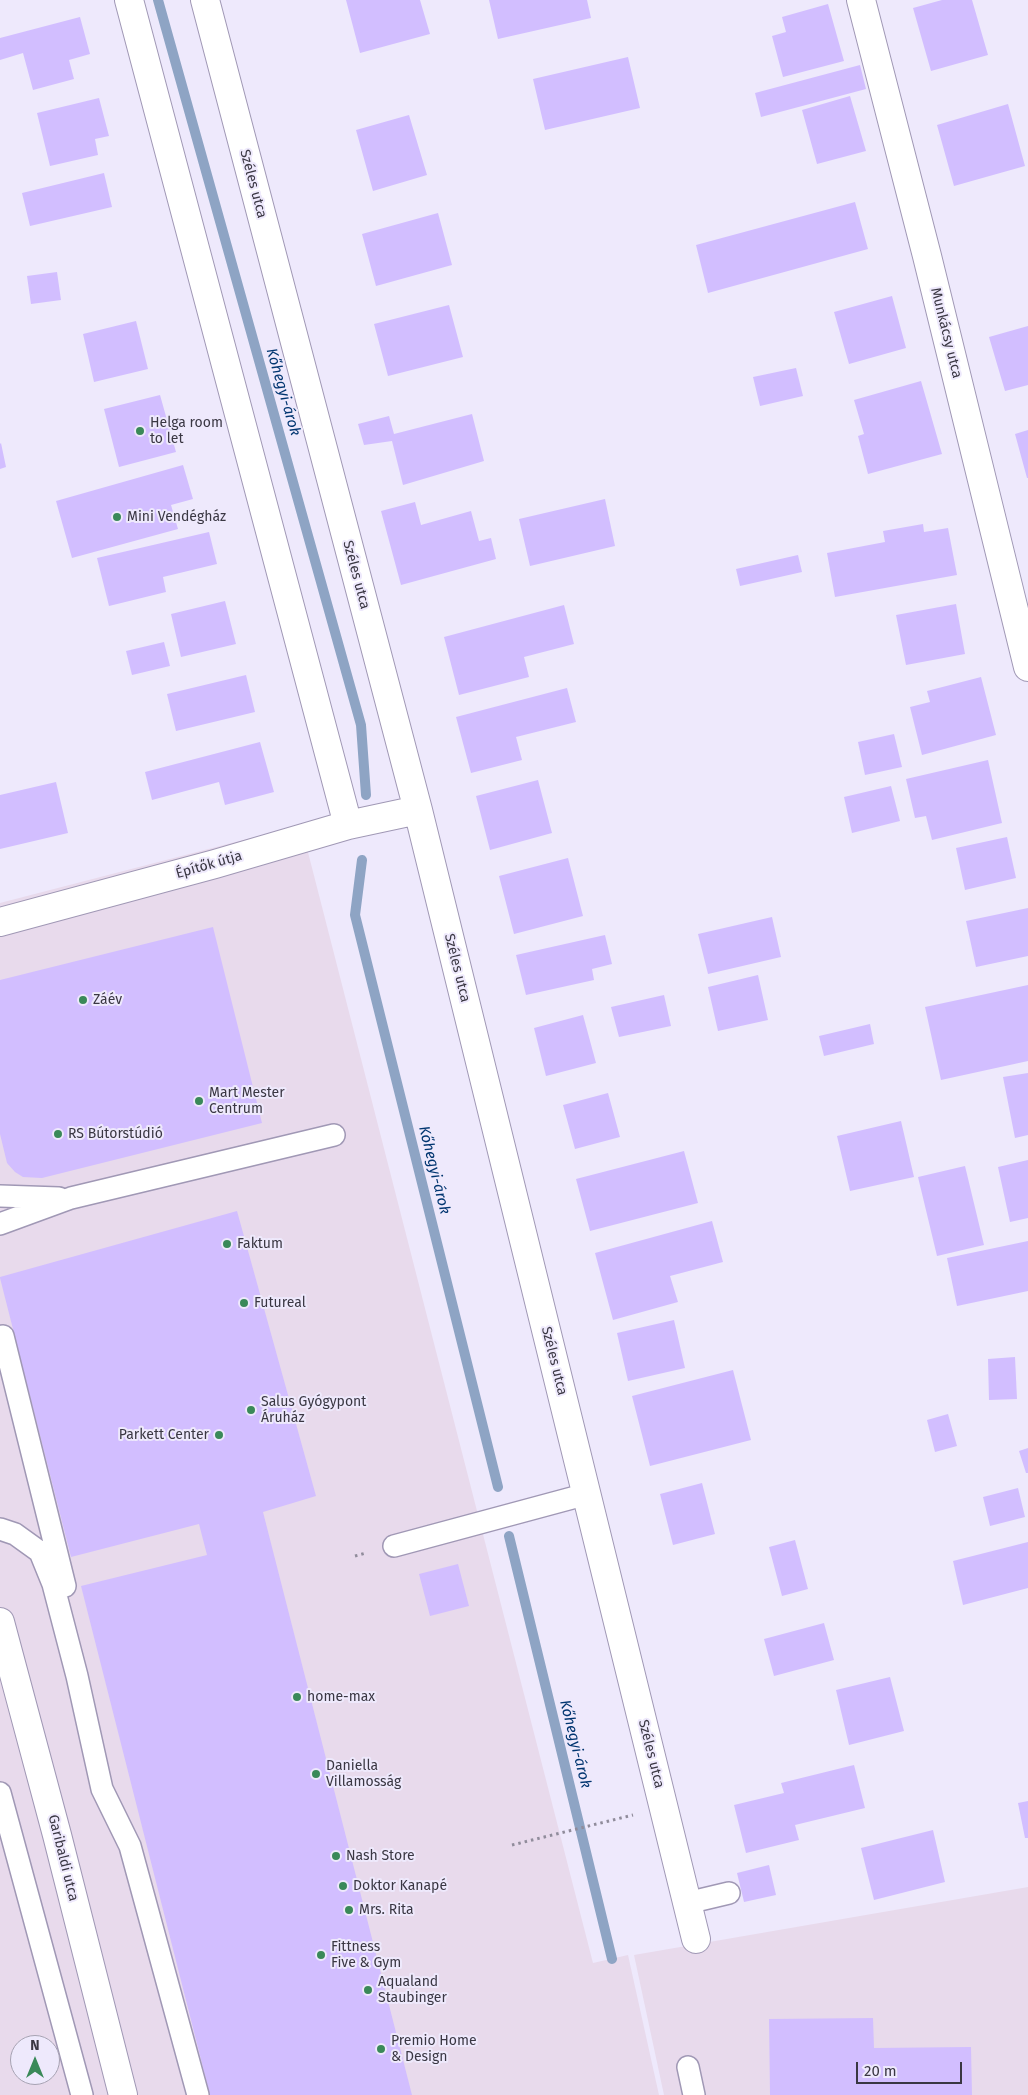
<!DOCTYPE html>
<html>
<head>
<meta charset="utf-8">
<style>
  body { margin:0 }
  #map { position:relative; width:1028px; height:2095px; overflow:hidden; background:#eee9fc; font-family:"Fira Sans",sans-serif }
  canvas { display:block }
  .north { position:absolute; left:10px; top:2035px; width:50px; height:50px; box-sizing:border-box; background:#eee9fc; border:1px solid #a6a2b2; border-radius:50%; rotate:0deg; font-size:14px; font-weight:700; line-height:20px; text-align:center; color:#3a3743 }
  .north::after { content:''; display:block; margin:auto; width:18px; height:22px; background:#3a8959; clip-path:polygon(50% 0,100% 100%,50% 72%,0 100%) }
  .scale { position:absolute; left:856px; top:2062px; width:106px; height:22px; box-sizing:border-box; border:2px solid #3a3743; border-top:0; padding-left:6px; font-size:15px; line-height:18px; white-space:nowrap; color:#3a3743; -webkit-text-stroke:4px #eee9fc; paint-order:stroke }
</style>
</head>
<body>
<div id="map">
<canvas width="1028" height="2095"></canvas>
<div class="north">N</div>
<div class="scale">20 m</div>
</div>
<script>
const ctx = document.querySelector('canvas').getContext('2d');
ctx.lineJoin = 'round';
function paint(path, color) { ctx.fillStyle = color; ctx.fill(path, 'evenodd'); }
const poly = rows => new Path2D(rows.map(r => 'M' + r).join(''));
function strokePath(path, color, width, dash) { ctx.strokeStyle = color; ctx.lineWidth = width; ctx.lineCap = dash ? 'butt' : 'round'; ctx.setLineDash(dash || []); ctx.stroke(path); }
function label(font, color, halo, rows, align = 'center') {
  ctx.font = font + ' "Fira Sans",sans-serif'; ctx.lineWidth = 4; ctx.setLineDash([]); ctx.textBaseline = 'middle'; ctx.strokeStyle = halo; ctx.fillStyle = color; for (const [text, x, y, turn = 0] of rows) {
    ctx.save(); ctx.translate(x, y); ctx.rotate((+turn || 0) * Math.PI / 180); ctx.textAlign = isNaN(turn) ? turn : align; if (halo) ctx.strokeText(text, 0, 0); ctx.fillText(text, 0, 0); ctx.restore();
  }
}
const commercial = poly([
  [301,825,593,1963,628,1955,659,2095,0,2095,0,903],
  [20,2045,50,2045,50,2075,20,2075],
  [1028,1887,1028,2095,664,2095,634,1955]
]);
const stream = poly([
  [158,0,361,725,366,795],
  [362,860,355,915,498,1487],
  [509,1536,612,1959]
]);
const building = poly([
  [346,0,420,0,430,34,360,53],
  [489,0,587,0,591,18,498,39],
  [942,0,972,0,988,55,931,71,913,8],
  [828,4,844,61,783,77,772,36,786,32,782,17],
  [80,17,90,54,69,60,74,79,33,90,23,53,0,60,0,38],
  [628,57,640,108,545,130,533,79],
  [860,65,866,89,761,117,755,93],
  [850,96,866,151,817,164,802,110],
  [99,98,109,136,95,139,98,155,50,166,37,113],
  [1008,104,1025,166,954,186,937,125],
  [409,115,427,175,373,191,356,130],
  [104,173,112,207,30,226,22,193],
  [855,202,868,249,708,293,696,245],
  [438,213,452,265,376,286,362,234],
  [57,272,61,300,31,304,27,276],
  [892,296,906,348,849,364,834,312],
  [449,305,463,357,388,376,374,324],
  [136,321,148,369,94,382,83,334],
  [1028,326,1028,385,1005,391,989,337],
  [796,368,803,396,760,406,753,377],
  [921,381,942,454,868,474,858,436,864,434,854,400],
  [160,395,176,452,119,467,104,409],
  [472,414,484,461,403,485,392,441,364,445,358,424,389,416,394,434],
  [1028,430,1028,478,1027,478,1015,434],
  [1,443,6,467,0,469,0,444],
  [183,465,193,499,171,505,178,529,72,558,56,501],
  [605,499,615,546,530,566,519,519],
  [415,502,421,525,471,511,479,541,491,538,496,559,401,585,381,511],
  [923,524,924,532,948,528,957,575,835,597,827,553,885,542,883,531],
  [209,532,217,564,163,577,166,592,109,606,97,558],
  [798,555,802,572,740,586,736,569],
  [225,601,236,644,181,657,171,614],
  [956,604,965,654,906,665,896,615],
  [564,605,574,644,524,657,529,677,459,695,444,637],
  [164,642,170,666,132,675,126,651],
  [246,675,255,712,176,731,167,694],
  [981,677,996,735,922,755,910,707,930,702,927,691],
  [567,688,576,722,516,737,522,760,471,773,456,717],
  [894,734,902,767,865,775,858,742],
  [260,742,274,792,225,805,219,782,152,800,145,772],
  [988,760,1002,823,932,840,926,816,915,818,906,779],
  [538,780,552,833,490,850,476,796],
  [56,782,68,833,0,849,0,795],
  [891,786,900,821,852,833,844,797],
  [1007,837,1016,878,965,890,956,848],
  [568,858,583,916,514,934,499,876],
  [1028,908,1028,956,976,967,966,921],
  [772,917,781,957,708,974,698,934],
  [213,927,262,1123,42,1178,23,1177,15,1172,7,1163,0,1134,0,980],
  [605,935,612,964,592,969,594,980,526,995,516,955],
  [758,975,768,1020,718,1031,708,987],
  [1028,985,1028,1061,941,1080,925,1007],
  [664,995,671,1026,619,1037,611,1007],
  [583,1015,596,1063,546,1076,534,1028],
  [870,1024,874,1044,824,1056,819,1036],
  [1028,1073,1028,1135,1015,1138,1003,1077],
  [608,1093,620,1137,575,1149,563,1105],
  [901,1121,914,1177,850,1191,837,1136],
  [684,1151,698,1203,590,1231,576,1179],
  [1028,1160,1028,1218,1010,1222,998,1167],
  [965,1166,984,1245,937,1256,918,1177],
  [237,1211,316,1496,263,1512,412,2095,210,2095,81,1586,207,1555,199,1524,71,1557,0,1278,0,1277],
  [712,1221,723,1262,670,1276,678,1302,613,1320,595,1253],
  [1028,1241,1028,1291,957,1306,947,1258],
  [674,1320,685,1368,628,1381,617,1333],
  [1015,1357,1017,1399,989,1400,988,1359],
  [733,1370,751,1440,650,1466,632,1396],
  [948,1414,957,1446,935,1452,927,1420],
  [1028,1448,1028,1473,1026,1473,1019,1451],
  [702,1483,715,1534,673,1545,660,1494],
  [1018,1488,1025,1517,990,1526,983,1497],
  [795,1540,808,1589,782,1596,769,1547],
  [1028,1542,1028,1588,963,1605,953,1561],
  [458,1564,469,1606,430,1616,419,1574],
  [824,1623,834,1660,774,1676,764,1639],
  [890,1677,904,1731,849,1745,836,1690],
  [854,1765,865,1808,795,1825,799,1840,746,1853,734,1805,784,1793,781,1783],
  [1028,1801,1028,1838,1025,1838,1018,1803],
  [933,1830,945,1882,874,1900,861,1848],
  [769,1865,776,1895,744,1902,737,1873],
  [873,2018,874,2048,971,2047,972,2095,770,2095,769,2019]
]);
const path = poly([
  [355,1556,366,1553],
  [512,1845,633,1815]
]);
const service = poly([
  [0,1196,59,1198],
  [0,1224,71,1198,334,1135],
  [3,1336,65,1586],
  [0,1529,15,1534,40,1552,53,1584,77,1676,102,1789,130,1846,198,2095],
  [394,1546,587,1494],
  [0,1793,82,2095],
  [687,1903,729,1893],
  [688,2067,694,2095]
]);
const minor = poly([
  [129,0,348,825],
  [205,0,418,810,696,1939],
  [861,0,927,256,1028,667],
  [0,922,215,864,348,825,418,810],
  [0,1622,57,1835,123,2095]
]);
const markers = [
  [140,431,5,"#3a8959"],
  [117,517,5,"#3a8959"],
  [83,1000,5,"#3a8959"],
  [199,1101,5,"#3a8959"],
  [58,1134,5,"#3a8959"],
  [227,1244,5,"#3a8959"],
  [244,1303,5,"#3a8959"],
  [251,1410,5,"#3a8959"],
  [219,1435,5,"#3a8959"],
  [297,1697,5,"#3a8959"],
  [316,1774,5,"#3a8959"],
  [336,1856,5,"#3a8959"],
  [343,1886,5,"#3a8959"],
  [349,1910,5,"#3a8959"],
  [321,1955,5,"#3a8959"],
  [368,1990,5,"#3a8959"],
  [381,2049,5,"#3a8959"]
];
const streetNames = [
  ["Széles utca",253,184,75],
  ["Munkácsy utca",946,333,76],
  ["Széles utca",356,575,75],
  ["Építők útja",209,865,-16],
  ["Széles utca",457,968,76],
  ["Széles utca",554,1361,76],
  ["Széles utca",651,1754,76],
  ["Garibaldi utca",63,1858,76]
];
const poiNames = [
  ["Helga room",150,423],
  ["to let",150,439],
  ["Mini Vendégház",127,517],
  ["Záév",93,1000],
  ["Mart Mester",209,1093],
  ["Centrum",209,1109],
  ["RS Bútorstúdió",68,1134],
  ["Faktum",237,1244],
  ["Futureal",254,1303],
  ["Salus Gyógypont",261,1402],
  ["Áruház",261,1418],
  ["Parkett Center",209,1435,"right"],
  ["home-max",307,1697],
  ["Daniella",326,1766],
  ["Villamosság",326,1782],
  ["Nash Store",346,1856],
  ["Doktor Kanapé",353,1886],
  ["Mrs. Rita",359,1910],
  ["Fittness",331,1947],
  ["Five & Gym",331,1963],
  ["Aqualand",378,1982],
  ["Staubinger",378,1998],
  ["Premio Home",391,2041],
  ["& Design",391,2057]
];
const waterNames = [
  ["Kőhegyi-árok",283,392,74],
  ["Kőhegyi-árok",434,1170,76],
  ["Kőhegyi-árok",575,1744,76]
];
paint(commercial, '#e8daec');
strokePath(stream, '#8ea4c4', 10);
paint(building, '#d2beff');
strokePath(service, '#a098b5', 24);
strokePath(minor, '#a098b5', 30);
strokePath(path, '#908c9b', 3, [2.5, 4]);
strokePath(service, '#fff', 21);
strokePath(minor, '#fff', 28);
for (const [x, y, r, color] of markers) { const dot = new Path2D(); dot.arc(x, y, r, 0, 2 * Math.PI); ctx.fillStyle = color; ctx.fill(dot); strokePath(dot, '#eee9fc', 2); }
label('14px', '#3a3743', '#eee9fc', streetNames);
label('14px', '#3a3743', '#eee9fc', poiNames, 'left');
label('italic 15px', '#003570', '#eee9fc', waterNames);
</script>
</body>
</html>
